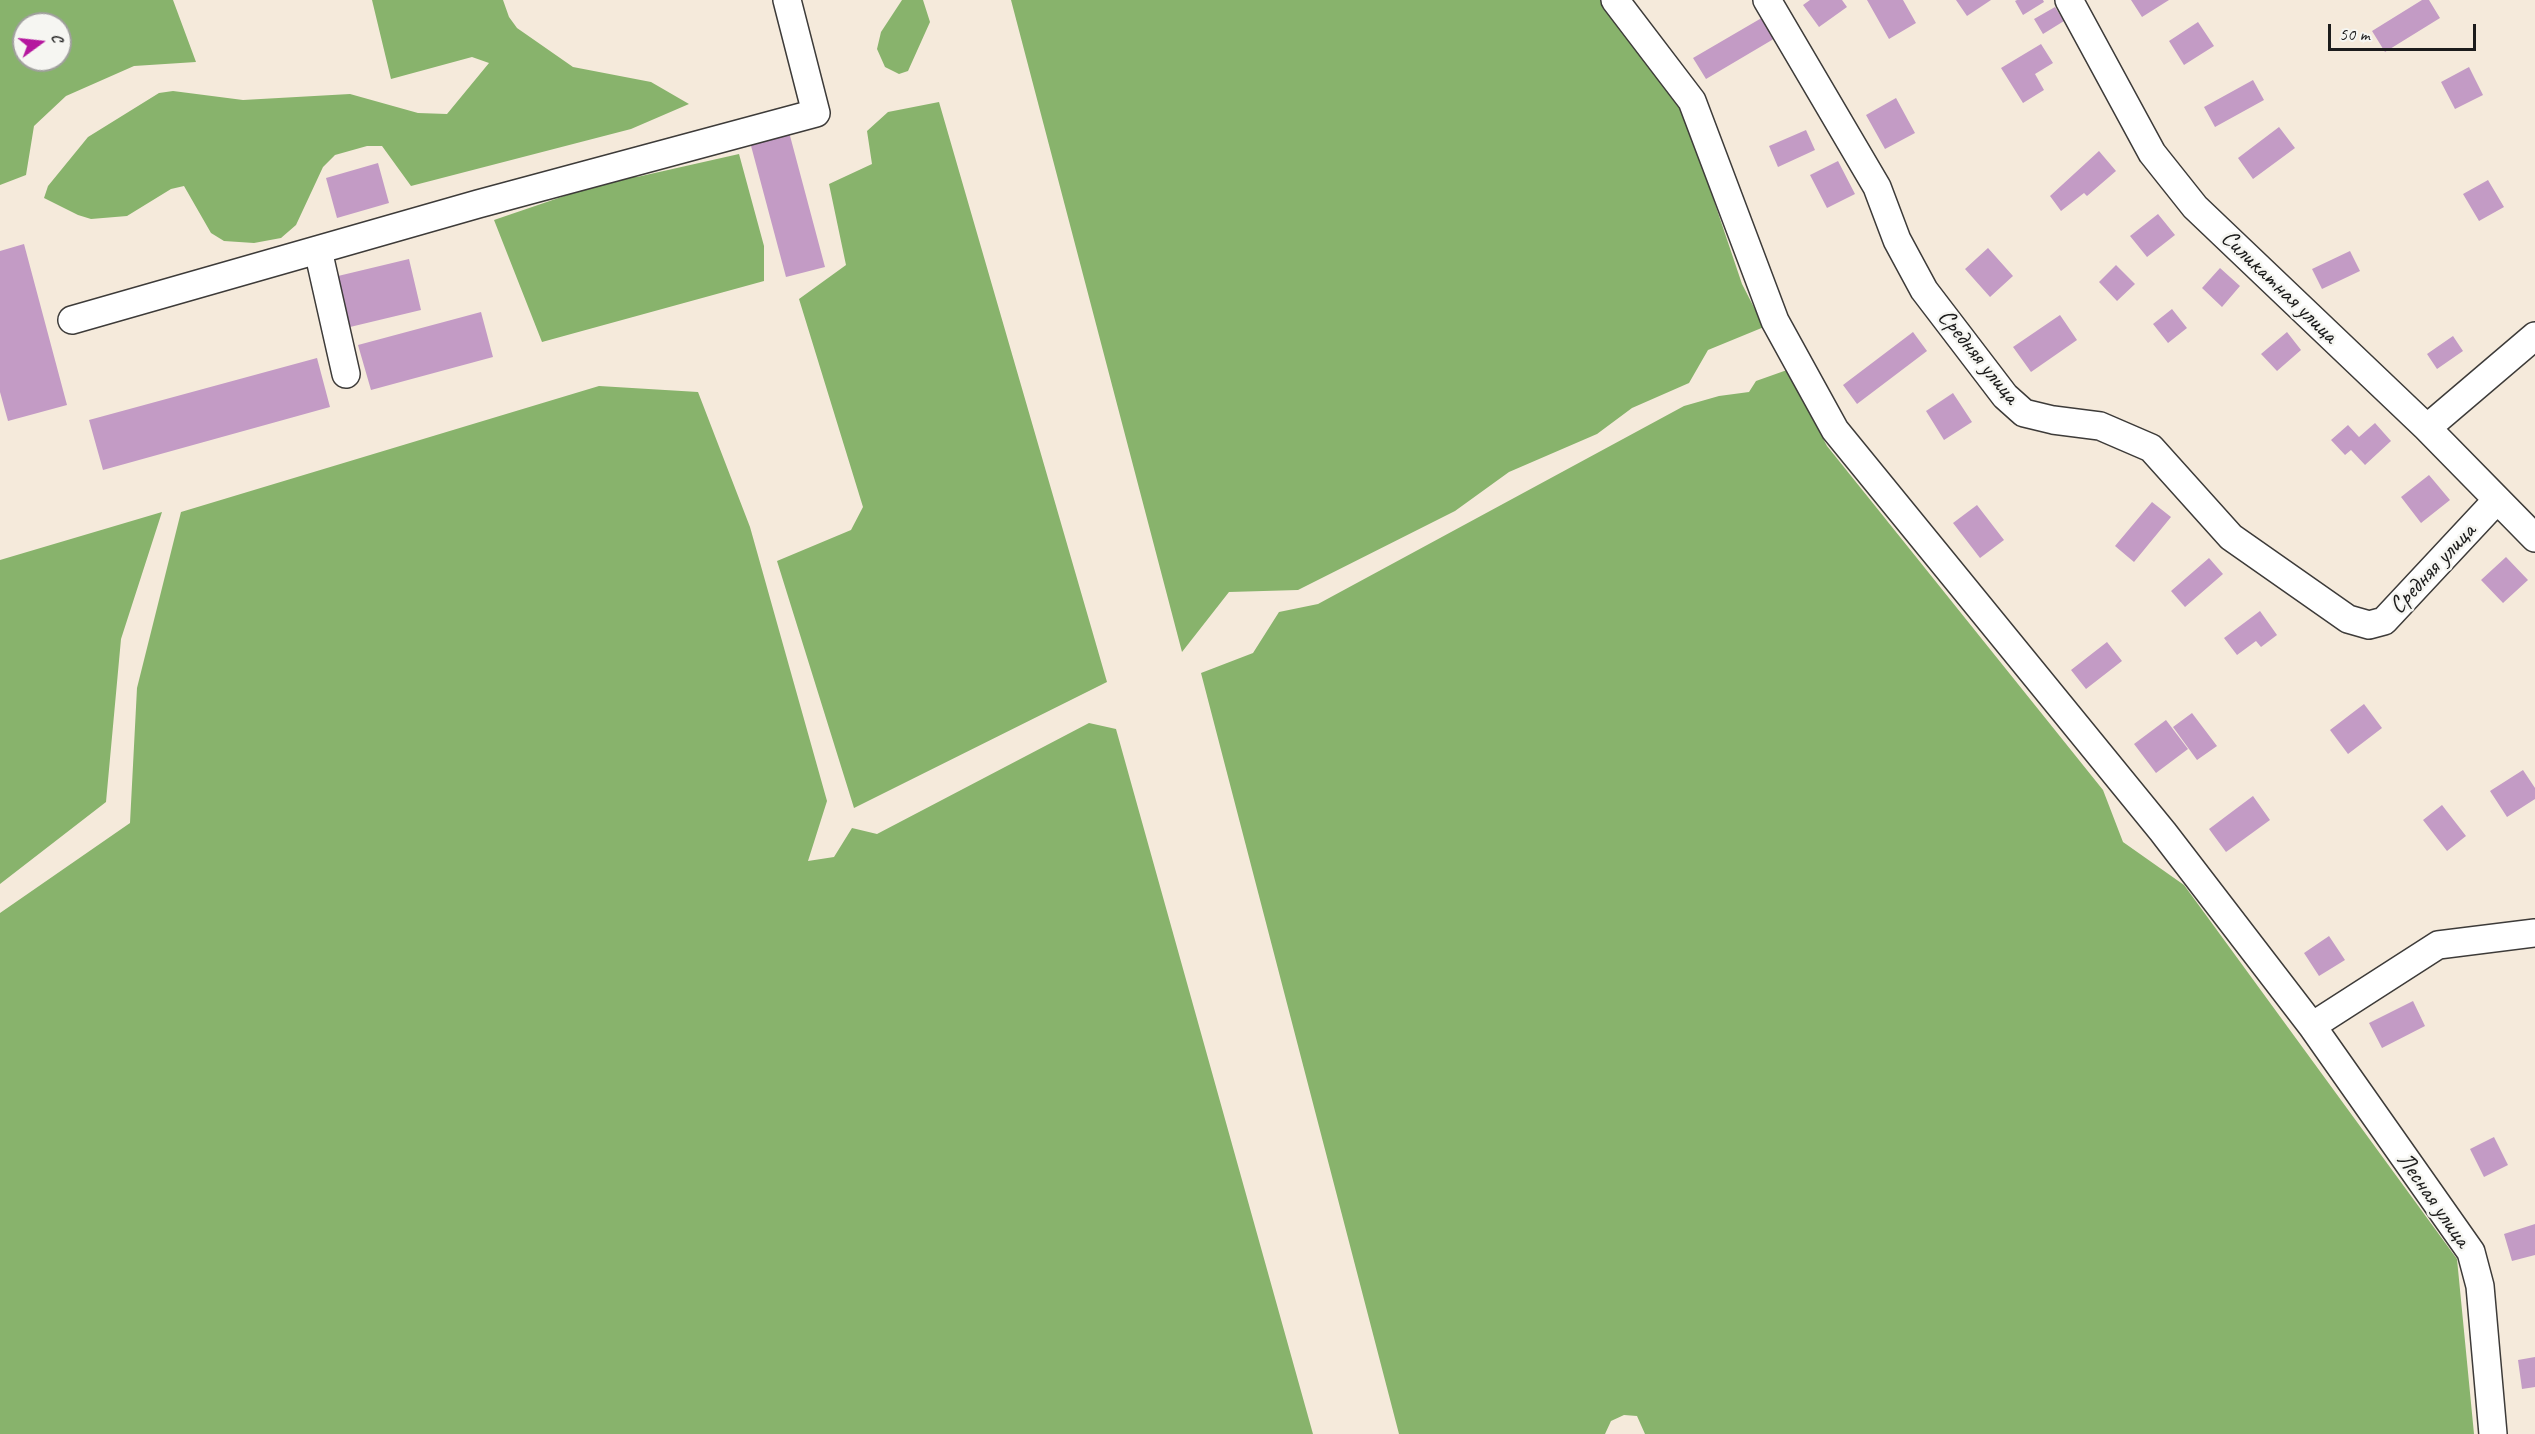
<!DOCTYPE html>
<html>
<head>
<meta charset="utf-8">
<style>
  body { margin:0 }
  #map { position:relative; width:2535px; height:1434px; overflow:hidden; background:#f5eadb; font-family:Caveat,sans-serif }
  canvas { display:block }
  .north { position:absolute; left:12px; top:12px; width:60px; height:60px; box-sizing:border-box; background:#f6f6f2; border:2px solid #9f9f9c; border-radius:50%; rotate:75deg; font-size:16px; font-weight:700; line-height:24px; text-align:center; color:#1c1c1c }
  .north::after { content:''; display:block; margin:auto; width:21px; height:27px; background:#b5179e; clip-path:polygon(50% 0,100% 100%,50% 72%,0 100%) }
  .scale { position:absolute; left:2328px; top:24px; width:148px; height:27px; box-sizing:border-box; border:3px solid #1c1c1c; border-top:0; padding-left:8px; font-size:18px; line-height:21px; white-space:nowrap; color:#1c1c1c; -webkit-text-stroke:4px #f6f6f2; paint-order:stroke }
</style>
</head>
<body>
<div id="map">
<canvas width="2535" height="1434"></canvas>
<div class="north">С</div>
<div class="scale">50 m</div>
</div>
<script>
const ctx = document.querySelector('canvas').getContext('2d');
ctx.lineJoin = 'round';
function paint(path, color) { ctx.fillStyle = color; ctx.fill(path, 'evenodd'); }
const poly = rows => new Path2D(rows.map(r => 'M' + r).join(''));
function strokePath(path, color, width, dash) { ctx.strokeStyle = color; ctx.lineWidth = width; ctx.lineCap = dash ? 'butt' : 'round'; ctx.setLineDash(dash || []); ctx.stroke(path); }
function label(font, color, halo, rows, align = 'center') {
  ctx.font = font + ' Caveat,sans-serif'; ctx.lineWidth = 5; ctx.setLineDash([]); ctx.textBaseline = 'middle'; ctx.strokeStyle = halo; ctx.fillStyle = color; for (const [text, x, y, turn = 0] of rows) {
    ctx.save(); ctx.translate(x, y); ctx.rotate((+turn || 0) * Math.PI / 180); ctx.textAlign = isNaN(turn) ? turn : align; if (halo) ctx.strokeText(text, 0, 0); ctx.fillText(text, 0, 0); ctx.restore();
  }
}
const forest = poly([
  [0,0,173,0,196,62,134,66,66,96,34,126,26,175,0,185],
  [24,24,60,24,60,60,24,60],
  [372,0,503,0,509,17,517,28,573,67,651,82,689,104,631,129,411,186,382,146,367,146,335,155,323,167,296,225,281,238,254,243,224,241,211,233,184,186,171,189,127,216,91,219,78,215,44,198,48,186,88,137,159,93,173,91,243,100,350,94,418,113,447,114,489,63,472,57,391,79],
  [902,0,923,0,930,22,908,71,899,74,885,67,877,49,881,32],
  [1011,0,1605,0,1680,100,1742,284,1764,327,1708,350,1689,383,1632,408,1597,434,1509,472,1455,511,1298,590,1229,592,1182,652],
  [939,102,1107,682,854,808,777,561,851,530,863,507,799,299,846,265,829,184,872,164,867,131,888,112],
  [739,154,764,246,764,281,542,342,494,220,623,176,637,177],
  [1787,370,1827,446,2103,790,2123,842,2184,885,2457,1259,2474,1434,1645,1434,1637,1416,1624,1415,1611,1421,1605,1434,1399,1434,1201,673,1253,653,1279,612,1318,604,1684,406,1719,396,1749,392,1756,381],
  [599,386,698,392,750,527,827,801,808,861,834,857,852,828,877,834,1089,723,1116,729,1313,1434,0,1434,0,913,130,823,137,688,181,512],
  [162,512,121,639,106,802,0,884,0,560]
]);
const building = poly([
  [1810,0,1842,0,1847,7,1819,27,1803,5],
  [1867,0,1903,0,1916,23,1889,39],
  [1956,0,1991,0,1967,16],
  [2017,0,2043,0,2044,2,2023,15,2015,1],
  [2131,0,2169,0,2142,17],
  [2422,0,2429,0,2440,18,2385,52,2372,31],
  [2055,7,2064,21,2043,34,2034,19],
  [1765,16,1777,37,1706,79,1693,58],
  [2198,22,2214,46,2184,65,2169,41],
  [2041,44,2053,63,2035,74,2044,90,2023,103,2001,68],
  [2469,67,2483,95,2455,109,2441,82],
  [2253,80,2264,100,2215,127,2204,107],
  [1896,98,1915,133,1885,149,1866,115],
  [2279,127,2295,148,2253,179,2238,158],
  [1806,130,1815,150,1778,167,1769,146],
  [789,132,825,267,786,277,750,142],
  [2099,151,2116,171,2087,196,2084,193,2061,211,2050,196],
  [1838,161,1855,194,1827,208,1810,175],
  [378,163,389,203,337,218,326,178],
  [2488,180,2504,207,2479,221,2463,194],
  [2158,214,2175,235,2147,257,2130,236],
  [24,244,67,405,8,421,0,392,0,251],
  [1988,248,2013,276,1990,297,1965,269],
  [2350,251,2360,271,2322,289,2312,269],
  [409,259,421,310,350,327,338,276],
  [2116,265,2135,284,2117,301,2099,282],
  [2220,268,2240,286,2222,307,2202,288],
  [2172,309,2187,328,2168,343,2153,324],
  [481,312,493,357,371,390,358,345],
  [2060,315,2077,340,2031,372,2013,347],
  [1913,332,1927,351,1857,404,1843,385],
  [2287,332,2301,350,2277,371,2261,354],
  [2453,336,2463,351,2437,369,2427,354],
  [317,358,330,407,103,470,89,420],
  [1953,393,1972,422,1944,440,1926,411],
  [2375,423,2391,441,2365,465,2351,450,2345,455,2331,440,2348,425,2359,437],
  [2429,475,2450,500,2421,523,2401,497],
  [2152,502,2171,517,2134,562,2115,546],
  [1977,505,2004,540,1980,558,1953,523],
  [2506,557,2528,580,2503,603,2481,580],
  [2209,558,2223,574,2185,607,2171,591],
  [2260,611,2277,635,2261,647,2256,641,2237,655,2224,638],
  [2107,642,2122,661,2086,689,2071,670],
  [2364,704,2382,728,2348,754,2330,730],
  [2192,713,2217,746,2197,760,2173,727],
  [2166,720,2188,749,2156,773,2134,744],
  [2523,770,2535,788,2535,799,2507,817,2490,791],
  [2253,796,2270,820,2226,852,2209,829],
  [2442,805,2466,836,2447,851,2423,820],
  [2329,936,2345,960,2319,976,2304,953],
  [2413,1001,2425,1026,2382,1048,2369,1023],
  [2494,1137,2508,1165,2484,1177,2470,1149],
  [2535,1224,2535,1255,2512,1261,2504,1234],
  [2535,1357,2535,1387,2522,1389,2518,1360]
]);
const minor = poly([
  [1615,0,1692,101,1775,321,1835,430,2163,832,2312,1026,2438,945,2535,933],
  [1767,0,1877,187,1897,240,1924,290,2005,396,2024,413,2053,420,2100,426,2151,448,2231,537,2348,619,2369,625,2384,621,2496,501],
  [2069,0,2152,153,2195,207,2427,428,2535,538],
  [318,250,346,374],
  [72,320,478,204,816,113,787,0],
  [2427,428,2535,336],
  [2312,1026,2471,1252,2480,1286,2493,1434]
]);
const streetNames = [
  ["Силикатная улица",2279,287,44],
  ["Средняя улица",1978,357,51],
  ["Средняя улица",2433,569,-47],
  ["Лесная улица",2433,1200,55]
];
paint(forest, '#88b36c');
paint(building, '#c39bc5');
strokePath(minor, '#3d3b39', 30);
strokePath(minor, '#fff', 27);
label('24px', '#1c1c1c', '#f6f6f2', streetNames);
</script>
</body>
</html>
